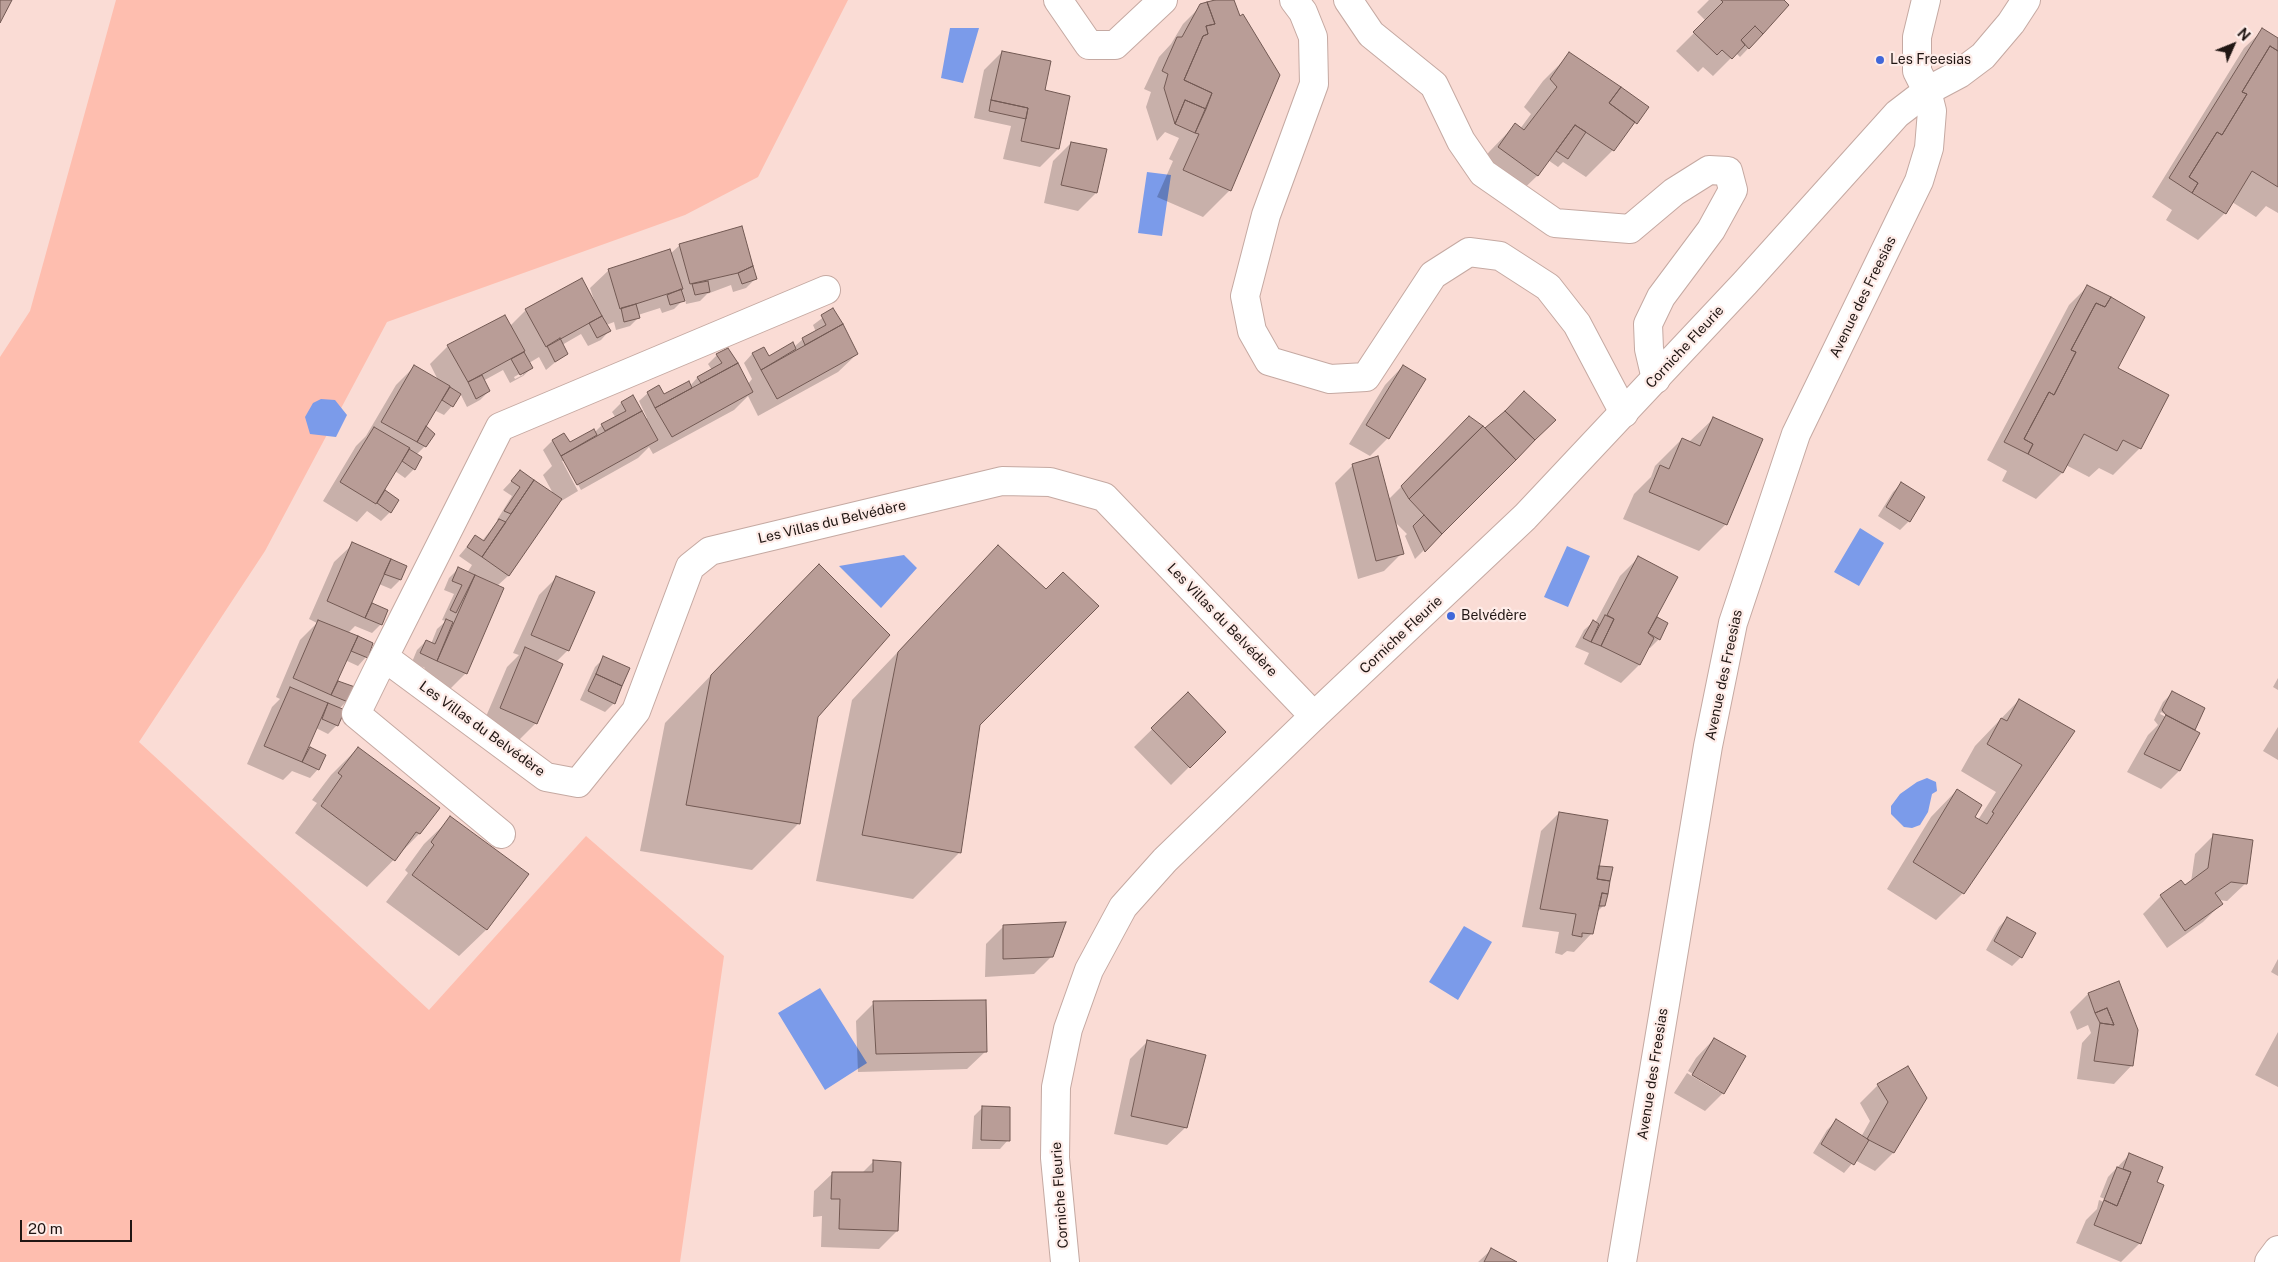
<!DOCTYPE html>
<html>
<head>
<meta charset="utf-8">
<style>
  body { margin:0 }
  #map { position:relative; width:2278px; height:1262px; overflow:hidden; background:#fadcd5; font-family:"Public Sans",sans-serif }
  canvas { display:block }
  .north { position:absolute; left:2208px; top:20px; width:50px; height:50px; -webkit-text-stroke:4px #feece8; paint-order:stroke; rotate:46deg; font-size:14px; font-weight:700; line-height:20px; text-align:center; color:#201613 }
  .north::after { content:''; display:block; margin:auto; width:18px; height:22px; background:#201613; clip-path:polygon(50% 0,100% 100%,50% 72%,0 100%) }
  .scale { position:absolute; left:20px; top:1220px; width:112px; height:22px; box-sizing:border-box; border:2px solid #201613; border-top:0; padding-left:6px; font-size:15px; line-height:18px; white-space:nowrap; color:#201613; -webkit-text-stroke:4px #feece8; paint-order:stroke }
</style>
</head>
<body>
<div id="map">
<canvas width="2278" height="1262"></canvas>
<div class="north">N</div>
<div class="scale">20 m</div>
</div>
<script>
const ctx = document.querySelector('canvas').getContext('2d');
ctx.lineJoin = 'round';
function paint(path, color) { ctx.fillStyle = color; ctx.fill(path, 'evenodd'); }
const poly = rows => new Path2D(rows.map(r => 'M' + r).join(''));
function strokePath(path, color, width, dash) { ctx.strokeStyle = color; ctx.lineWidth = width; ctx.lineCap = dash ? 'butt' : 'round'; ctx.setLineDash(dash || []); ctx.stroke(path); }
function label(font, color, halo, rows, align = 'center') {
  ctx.font = font + ' "Public Sans",sans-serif'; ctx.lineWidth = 4.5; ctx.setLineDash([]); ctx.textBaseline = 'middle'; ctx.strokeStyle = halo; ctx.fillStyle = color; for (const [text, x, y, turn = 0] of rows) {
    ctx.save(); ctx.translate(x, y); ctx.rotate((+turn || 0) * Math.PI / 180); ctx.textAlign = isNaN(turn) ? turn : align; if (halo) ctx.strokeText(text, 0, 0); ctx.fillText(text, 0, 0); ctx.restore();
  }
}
const green = poly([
  [116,0,848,0,758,177,685,215,387,322,265,551,139,742,429,1010,586,836,724,956,680,1262,0,1262,0,357,30,311]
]);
const water = poly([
  [950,28,979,28,963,83,941,78],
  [1147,172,1171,175,1162,236,1138,233],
  [321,399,335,400,347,415,336,437,310,434,305,417,313,403],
  [1860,528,1884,543,1859,586,1834,572],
  [1567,546,1590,556,1568,607,1544,597],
  [904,555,917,568,881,608,839,566],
  [1927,778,1936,782,1937,791,1932,794,1928,812,1920,825,1912,828,1904,827,1891,814,1891,806,1900,794,1917,782],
  [1464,926,1492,942,1458,1000,1429,982],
  [820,988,867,1063,825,1090,778,1013]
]);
const shadow = poly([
  [1219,0,1233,0,1230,190,1203,217,1157,197,1173,161,1169,159,1179,138,1165,132,1157,141,1146,107,1151,92,1144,89,1159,57,1171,44,1183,24,1201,6],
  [1709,0,1782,0,1763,33,1740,57,1736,53,1713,76,1703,67,1698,72,1676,51,1706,21,1697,12],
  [2263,30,2278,39,2278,213,2266,206,2256,217,2232,202,2225,213,2198,240,2166,220,2172,210,2152,197,2244,48],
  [1002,52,1044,91,1058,149,1040,167,1003,159,1011,126,974,118,984,70],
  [1570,54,1577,60,1578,58,1647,107,1613,150,1586,177,1563,162,1558,167,1548,160,1537,176,1510,202,1472,175,1489,152,1515,125,1520,129,1531,114,1524,107,1543,81],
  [1071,143,1096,193,1078,211,1044,203,1053,161],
  [680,245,755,279,746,288,733,292,731,285,707,294,700,301,686,304,685,298,674,309,662,313,660,308,638,315,639,317,630,326,616,330,614,322,606,325,609,331,601,340,588,346,581,334,562,345,566,353,546,370,539,357,529,363,532,368,523,376,510,383,503,370,483,381,489,391,480,400,467,407,460,393,452,406,444,415,434,410,421,432,425,446,416,455,414,469,405,478,395,471,381,496,385,492,390,512,381,521,367,511,357,522,323,501,356,446,366,436,396,385,414,367,439,382,430,364,448,346,510,326,526,310,594,300,590,288,609,270,670,254],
  [523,372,523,375,515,379,514,377],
  [2087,287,2117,369,2140,448,2113,475,2099,468,2089,477,2066,465,2062,473,2036,499,2002,481,2007,471,1987,460,2069,305],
  [833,310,857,354,838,372,758,416,748,396,734,410,653,454,649,447,638,458,581,490,565,461,562,461,578,491,558,503,508,576,497,586,466,673,448,691,420,679,425,668,412,662,417,650,426,641,431,644,437,629,446,621,442,620,454,594,444,590,449,578,458,569,467,573,472,565,459,556,475,537,482,541,498,521,497,520,512,496,503,490,520,472,531,485,554,495,543,475,552,466,543,450,552,441,564,435,569,444,594,433,602,425,616,418,612,412,621,403,633,397,645,420,647,418,639,401,648,393,664,396,690,386,697,378,712,370,708,364,717,355,728,349,748,384,752,379,744,363,752,354,763,348,769,358,794,347,803,339,816,332,813,325],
  [1403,366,1388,438,1370,456,1349,444,1385,385],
  [1524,393,1554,420,1415,559,1405,536,1407,534,1394,521,1402,553,1384,571,1358,579,1335,483,1353,465,1388,500,1470,418,1485,430],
  [1713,419,1726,524,1699,551,1623,519,1634,494,1651,477,1655,466,1682,439,1689,442],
  [1901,484,1923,497,1909,521,1900,530,1878,516,1893,492],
  [353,544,406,567,400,580,391,589,379,584,368,609,372,605,381,624,372,633,355,626,348,633,366,657,358,666,345,660,334,686,338,682,347,701,339,709,337,725,328,734,316,728,304,754,310,749,318,769,310,778,292,771,283,780,247,764,272,707,280,699,276,697,300,640,317,623,309,619,334,562],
  [998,547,979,725,960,852,913,899,816,881,852,700],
  [1638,558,1653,623,1657,619,1659,639,1650,648,1648,647,1639,665,1621,683,1584,664,1589,653,1575,647,1584,630,1593,622,1595,623,1620,576],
  [557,577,568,650,556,662,536,723,518,741,482,726,507,667,519,655,513,653,539,595],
  [772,612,817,717,799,823,752,870,640,851,665,723],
  [604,658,614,703,605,712,580,700,595,667],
  [2278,678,2278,690,2273,687],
  [2172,693,2194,729,2192,731,2198,733,2179,771,2161,789,2127,772,2148,735,2158,725,2154,720,2163,702],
  [2161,712,2192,727,2192,730,2160,714],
  [1188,694,1224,732,1171,785,1134,747],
  [2019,700,2073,731,1963,893,1936,920,1887,889,1931,817,1957,790,1973,818,1978,820,1996,792,1961,771,1975,746],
  [2278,727,2278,760,2263,751],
  [358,748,438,808,419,834,367,887,295,833,317,803,312,800,331,775],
  [1559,813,1604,905,1596,913,1592,933,1574,952,1567,951,1562,955,1555,953,1559,932,1522,927,1541,831],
  [451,818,527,874,486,930,459,956,386,902,408,873,405,870,424,844],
  [2213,836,2246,883,2227,901,2218,900,2221,904,2203,922,2167,948,2143,914,2161,896,2191,882,2195,854],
  [2007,918,2021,957,2012,966,1986,950,1999,927],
  [1004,926,1052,956,1034,974,985,977,986,944],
  [2278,959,2278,976,2271,972],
  [2118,982,2132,1065,2114,1084,2077,1079,2082,1043,2091,1033,2088,1025,2077,1030,2070,1012,2088,994],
  [874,1003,986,1051,967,1069,858,1072,856,1021],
  [2278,1032,2278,1087,2255,1075],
  [1714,1039,1723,1093,1705,1111,1674,1093,1687,1073,1719,1092,1719,1090,1688,1071,1696,1058],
  [1148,1041,1186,1127,1167,1145,1114,1134,1130,1059],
  [1878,1085,1925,1098,1893,1153,1875,1171,1855,1160,1844,1173,1813,1153,1827,1130,1836,1121,1861,1137,1870,1121,1860,1103],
  [983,1107,1008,1140,1000,1149,972,1149,974,1116],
  [2130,1154,2155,1183,2140,1243,2121,1262,2076,1243,2086,1220,2097,1209,2099,1200,2109,1204,2109,1201,2100,1197,2108,1177],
  [874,1161,897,1231,879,1249,821,1247,822,1216,813,1217,814,1191,833,1173,862,1173],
  [1491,1250,1514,1262,1478,1262]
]);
const building = poly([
  [0,0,12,0,0,23,0,0],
  [1215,0,1234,0,1240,16,1243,14,1280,75,1231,191,1183,170,1199,134,1195,133,1212,93,1184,80,1203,36,1208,34,1206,26,1215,24,1207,2,1215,0],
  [1721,0,1784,0,1789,5,1763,34,1755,26,1741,40,1745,45,1732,59,1722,50,1717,55,1693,32,1723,2,1721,0],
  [1207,2,1215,24,1206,26,1208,34,1203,36,1184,80,1212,93,1206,109,1185,100,1175,124,1164,88,1168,74,1162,71,1177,37,1182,37,1200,4,1207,2],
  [1755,26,1763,34,1749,49,1741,40,1755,26],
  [2262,28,2278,38,2278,51,2270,46,2242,92,2247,94,2222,135,2217,132,2189,177,2198,183,2192,193,2169,178,2262,28],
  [2270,46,2278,51,2278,187,2252,171,2226,214,2192,193,2198,183,2189,177,2217,132,2222,135,2247,94,2242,92,2270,46],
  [1002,51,1051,61,1045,90,1070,96,1059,149,1021,141,1028,108,991,100,1002,51],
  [1569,52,1621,87,1609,103,1635,122,1614,151,1575,125,1538,176,1498,147,1515,123,1524,130,1557,87,1550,79,1569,52],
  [1621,87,1649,107,1637,124,1609,103,1621,87],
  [991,100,1028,108,1026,119,989,111,991,100],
  [1185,100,1206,109,1195,133,1175,124,1185,100],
  [1575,125,1586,132,1568,159,1556,151,1575,125],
  [1071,142,1107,149,1097,193,1061,185,1071,142],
  [742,226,753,266,738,273,690,284,679,244,742,226],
  [670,249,683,289,620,309,608,269,670,249],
  [753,266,757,279,742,284,738,273,753,266],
  [582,278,602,316,546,347,525,309,582,278],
  [708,281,710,292,695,295,692,284,708,281],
  [2087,285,2111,297,2105,307,2096,303,2071,350,2076,352,2054,395,2049,392,2024,439,2033,444,2028,454,2004,442,2087,285],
  [681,289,685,301,670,305,667,295,681,289],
  [2111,297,2145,317,2118,368,2169,395,2141,449,2123,440,2117,451,2084,434,2063,473,2028,454,2033,444,2024,439,2049,392,2054,395,2076,352,2071,350,2096,303,2105,307,2111,297],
  [636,304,640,318,624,322,621,308,636,304],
  [833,308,843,324,805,345,802,338,826,325,821,315,833,308],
  [505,315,525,351,468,382,447,345,505,315],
  [602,316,611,331,597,338,589,323,602,316],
  [843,324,858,354,777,399,761,370,843,324],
  [560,338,568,354,555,362,547,346,560,338],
  [793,342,796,349,761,370,752,353,764,347,769,356,793,342],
  [728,348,738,363,701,383,697,377,722,363,716,354,728,348],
  [524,352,533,368,520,375,511,359,524,352],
  [738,363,753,392,672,437,655,408,738,363],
  [414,365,450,386,417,442,381,422,414,365],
  [1403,365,1426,379,1389,439,1366,425,1403,365],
  [482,375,490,391,476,399,468,382,482,375],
  [689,381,692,388,655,408,647,392,659,385,664,394,689,381],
  [450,387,461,394,453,407,442,400,450,387],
  [1524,391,1556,420,1535,440,1505,411,1524,391],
  [633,395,642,411,605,431,601,424,626,411,621,402,633,395],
  [642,411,658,440,577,485,561,456,642,411],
  [1505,411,1535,440,1516,460,1485,428,1505,411],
  [1469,416,1483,426,1409,499,1401,486,1469,416],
  [1713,417,1763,439,1727,525,1649,492,1660,465,1669,469,1682,438,1700,446,1713,417],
  [426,426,435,434,426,447,417,442,426,426],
  [1483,426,1516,460,1442,534,1409,499,1483,426],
  [374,427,410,448,376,504,340,482,374,427],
  [594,429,597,435,561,456,552,440,564,433,570,442,594,429],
  [409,449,422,457,415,470,402,461,409,449],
  [1378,456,1404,554,1376,561,1352,464,1378,456],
  [520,470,534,480,511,514,504,511,520,487,511,481,520,470],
  [534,480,562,499,509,576,482,557,534,480],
  [1901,482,1925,497,1910,522,1886,507,1901,482],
  [385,490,399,500,391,513,377,503,385,490],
  [1424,515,1442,534,1425,552,1413,526,1424,515],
  [499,519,506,522,482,557,467,547,475,535,484,541,499,519],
  [352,542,391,559,365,618,327,601,352,542],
  [998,545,1046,589,1063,572,1099,606,980,725,961,853,862,835,898,652,998,545],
  [1638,556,1678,577,1648,633,1654,638,1640,665,1601,646,1614,619,1607,615,1638,556],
  [391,559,407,566,401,580,384,574,391,559],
  [819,564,890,635,818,717,800,824,686,805,711,675,819,564],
  [458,567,475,575,456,613,450,610,462,585,452,581,458,567],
  [475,575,504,588,467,674,437,661,475,575],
  [556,576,595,592,569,651,531,635,556,576],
  [372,603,388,610,382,625,365,618,372,603],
  [1605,615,1614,619,1601,646,1591,642,1605,615],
  [1657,617,1668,623,1660,640,1648,633,1657,617],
  [446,619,453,622,437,661,420,653,426,640,435,644,446,619],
  [318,620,358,636,331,695,293,678,318,620],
  [1593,620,1599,624,1591,642,1583,638,1593,620],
  [358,636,373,643,368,658,351,651,358,636],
  [525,647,563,664,537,724,500,708,525,647],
  [603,656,630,668,622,686,596,674,603,656],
  [596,674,622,686,615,704,588,691,596,674],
  [338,681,355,687,348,702,331,695,338,681],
  [290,687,328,703,302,762,264,746,290,687],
  [2172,691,2205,708,2195,730,2166,715,2162,710,2172,691],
  [1188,692,1226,732,1190,768,1151,728,1188,692],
  [2019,699,2075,731,1964,894,1913,862,1957,789,1982,805,1975,817,1987,824,1994,813,1992,812,2022,765,1987,744,2001,718,2007,721,2019,699],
  [328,703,345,710,338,726,322,719,328,703],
  [2166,715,2200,733,2180,771,2144,754,2166,715],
  [310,747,326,755,319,770,302,762,310,747],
  [358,747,440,808,420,834,416,832,395,861,321,806,342,776,338,773,358,747],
  [1559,812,1608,820,1597,879,1610,881,1608,894,1602,893,1593,934,1582,933,1582,937,1572,935,1576,914,1540,909,1559,812],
  [450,816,529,874,487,930,412,875,434,845,431,842,450,816],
  [2213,834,2253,840,2247,884,2231,882,2215,893,2223,904,2185,931,2160,895,2181,880,2185,885,2208,868,2213,834],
  [1599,866,1613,867,1610,881,1597,879,1599,866],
  [1602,893,1608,894,1605,906,1599,906,1602,893],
  [2007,917,2036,933,2022,958,1994,941,2007,917],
  [1066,922,1053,957,1003,959,1003,925,1066,922],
  [2119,981,2138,1030,2133,1066,2094,1061,2100,1023,2114,1025,2107,1008,2095,1013,2088,993,2119,981],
  [986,1000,987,1052,876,1054,873,1001,986,1000],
  [2107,1008,2114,1025,2100,1023,2095,1013,2107,1008],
  [1714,1038,1746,1056,1724,1094,1692,1075,1714,1038],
  [1147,1040,1206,1055,1187,1128,1131,1116,1147,1040],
  [1908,1066,1927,1098,1894,1153,1867,1139,1888,1102,1877,1084,1908,1066],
  [982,1106,1010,1107,1010,1141,981,1140,982,1106],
  [1836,1119,1869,1140,1854,1165,1821,1144,1836,1119],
  [2129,1153,2163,1167,2157,1182,2164,1185,2141,1244,2094,1225,2104,1200,2117,1206,2131,1172,2123,1169,2129,1153],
  [873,1160,901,1162,898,1231,839,1229,840,1199,831,1199,832,1172,873,1172,873,1160],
  [2117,1167,2131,1172,2117,1206,2104,1200,2117,1167],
  [1491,1248,1517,1262,1484,1262,1491,1248]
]);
const street = poly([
  [1058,0,1089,45,1115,45,1163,0],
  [1294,0,1303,12,1313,37,1314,84,1266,215,1245,296,1252,331,1269,361,1330,379,1366,377,1433,275,1469,252,1500,256,1548,287,1577,324,1624,413],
  [1348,0,1371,34,1434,85,1461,141,1483,173,1555,223,1630,229,1674,192,1709,170,1728,171,1733,190,1711,230,1661,297,1648,324,1649,349,1656,379],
  [826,290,500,427,384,657,546,777,578,783,636,711,690,567,710,551,1002,481,1050,482,1104,497,1314,716],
  [384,657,356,714,501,834],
  [1622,1262,1708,746,1733,623,1796,434,1919,181,1929,148,1932,111,1927,91],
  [2269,1262,2278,1250]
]);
const secondary = poly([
  [1926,0,1917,37,1917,71,1927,91],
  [1065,1262,1055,1158,1056,1087,1068,1029,1089,970,1123,907,1165,860,1314,716,1525,517,1745,283,1897,114,1927,91,1959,74,1983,56,2011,23,2026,0]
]);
const markers = [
  [1880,60,5,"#4067d9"],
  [1451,616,5,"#4067d9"]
];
const poiNames = [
  ["Les Freesias",1890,60],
  ["Belvédère",1461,616]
];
const streetNames = [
  ["Avenue des Freesias",1863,297,-64],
  ["Corniche Fleurie",1685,347,-47],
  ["Les Villas du Belvédère",832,522,-13],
  ["Les Villas du Belvédère",1222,620,46],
  ["Corniche Fleurie",1401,635,-43],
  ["Avenue des Freesias",1724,675,-78],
  ["Les Villas du Belvédère",482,729,36],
  ["Avenue des Freesias",1653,1074,-81],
  ["Corniche Fleurie",1060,1195,-94]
];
paint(green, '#febeaf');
paint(water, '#7b9bea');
paint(shadow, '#0003');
paint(building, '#b99d97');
strokePath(building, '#725953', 1);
strokePath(street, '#c5a9a2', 30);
strokePath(secondary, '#c5a9a2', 30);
strokePath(street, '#fff', 28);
strokePath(secondary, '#fff', 28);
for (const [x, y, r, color] of markers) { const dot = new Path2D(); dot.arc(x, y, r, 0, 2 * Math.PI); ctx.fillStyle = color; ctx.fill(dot); strokePath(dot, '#feece8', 2); }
label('14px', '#201613', '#feece8', poiNames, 'left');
label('14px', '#201613', '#feece8', streetNames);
</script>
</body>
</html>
